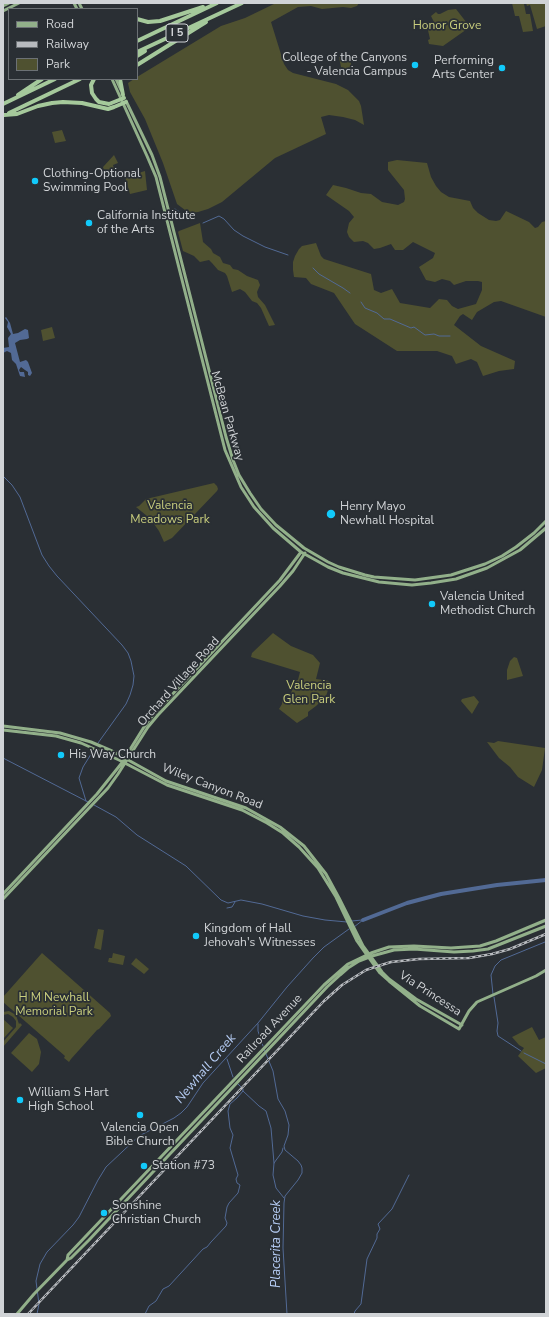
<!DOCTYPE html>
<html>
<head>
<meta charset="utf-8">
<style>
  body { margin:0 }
  #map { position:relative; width:549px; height:1317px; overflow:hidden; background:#2a2f34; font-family:"Nunito Sans",sans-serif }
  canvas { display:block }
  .frame { position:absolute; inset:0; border:4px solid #d0d3d6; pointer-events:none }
  .legend { position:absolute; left:8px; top:8px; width:130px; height:72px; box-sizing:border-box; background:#2a2f34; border:1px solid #6c7175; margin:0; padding:5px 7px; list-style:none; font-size:12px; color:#d0d3d6 }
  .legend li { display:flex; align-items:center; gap:8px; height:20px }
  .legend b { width:20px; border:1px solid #6c7175 }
</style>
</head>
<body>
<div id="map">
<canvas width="549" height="1317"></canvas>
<div class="frame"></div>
<ul class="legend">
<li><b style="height:5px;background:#92b08a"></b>Road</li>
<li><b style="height:5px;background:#b8bbbf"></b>Railway</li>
<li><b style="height:11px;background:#4f5130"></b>Park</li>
</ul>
</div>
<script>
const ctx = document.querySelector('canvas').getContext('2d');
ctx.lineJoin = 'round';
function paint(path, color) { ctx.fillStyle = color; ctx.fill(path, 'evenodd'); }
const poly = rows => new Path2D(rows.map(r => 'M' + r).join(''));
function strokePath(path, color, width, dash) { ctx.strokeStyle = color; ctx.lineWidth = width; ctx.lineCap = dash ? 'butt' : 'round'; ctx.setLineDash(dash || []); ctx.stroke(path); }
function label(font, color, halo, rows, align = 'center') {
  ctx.font = font + ' "Nunito Sans",sans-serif'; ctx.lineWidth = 3.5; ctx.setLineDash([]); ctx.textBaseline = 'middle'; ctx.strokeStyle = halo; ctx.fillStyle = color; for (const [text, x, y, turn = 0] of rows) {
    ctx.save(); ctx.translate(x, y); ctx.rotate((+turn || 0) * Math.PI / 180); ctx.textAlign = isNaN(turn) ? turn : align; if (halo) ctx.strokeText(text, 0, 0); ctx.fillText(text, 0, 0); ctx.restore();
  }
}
const green = poly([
  [276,3,359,3,357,6,351,8,343,7,322,9,311,6,298,7,271,22,284,64,288,70,293,73,336,84,348,90,359,101,361,106,364,125,355,120,343,117,329,115,321,117,326,134,275,158,222,202,208,209,198,212,189,213,177,204,163,163,145,119,130,92,128,83,134,79,137,79,137,77,221,26,245,18],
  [512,3,524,4,526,14,530,14,533,31,523,32,519,16,515,16],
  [526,3,546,3,546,26,537,29,530,5,527,6],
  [456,9,470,27,443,46,429,44,428,40,430,39,427,26,434,22,431,16,436,12,438,14,440,14,448,10],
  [347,54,349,57,352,67,345,69,341,67,339,57],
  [62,130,66,141,55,143,52,132],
  [114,155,118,163,113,165,116,175,106,178,103,167],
  [397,160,427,163,431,177,436,186,441,192,449,197,470,201,473,208,478,213,489,220,496,221,500,220,506,211,529,222,535,228,538,227,542,222,546,221,546,317,501,301,494,302,477,312,472,320,463,314,460,316,454,325,481,346,515,361,514,369,499,371,483,376,477,362,471,359,456,364,452,356,437,351,397,351,355,324,334,293,311,284,306,278,294,277,293,270,293,262,295,256,299,249,302,246,316,243,321,256,324,259,371,274,374,290,381,293,392,289,400,303,430,308,439,299,447,300,452,306,458,309,476,304,482,290,482,282,478,281,466,281,454,285,450,281,442,279,435,282,426,280,419,267,433,258,435,253,413,242,403,250,395,250,391,244,380,248,374,249,368,243,363,241,354,242,349,237,347,232,349,223,354,217,349,211,326,195,333,185,346,188,361,193,371,194,382,202,398,205,404,202,405,199,404,190,388,170,388,162],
  [145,171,147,190,130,194,125,177],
  [200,223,203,242,211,249,213,253,220,257,223,263,230,265,233,269,238,270,247,276,258,280,260,285,257,292,258,297,265,305,275,325,269,326,261,308,257,303,252,301,245,292,240,289,232,292,227,276,225,273,218,270,212,263,209,260,200,262,194,256,183,251,178,232,179,231],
  [52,327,55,338,43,341,41,330],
  [214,483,217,486,218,489,217,491,172,538,164,542,159,531,154,524,147,516,136,507,139,506,146,499],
  [273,633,284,641,291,646,313,655,320,663,316,679,329,681,329,687,326,696,316,706,308,712,308,716,297,723,279,709,282,704,282,701,285,700,291,693,295,681,298,680,300,672,251,657,252,653],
  [514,657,517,658,523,676,507,680,507,670,510,661],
  [474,696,479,702,472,714,461,701,462,699],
  [498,741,545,748,542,770,534,787,518,777,510,767,499,758,487,742,494,743],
  [98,929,104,930,101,950,94,948],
  [42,953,110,1013,111,1016,99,1029,97,1030,71,1059,69,1062,64,1058,65,1056,3,1002,3,997],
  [113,953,125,956,123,965,108,962,109,958,112,958],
  [136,958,149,969,144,974,131,964],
  [9,1011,16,1015,19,1024,20,1023,22,1025,3,1047,3,1042,16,1027,16,1021,13,1017,8,1014,3,1015,3,1012],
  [3,1019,13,1028,3,1039],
  [532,1027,539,1040,546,1037,546,1068,536,1073,518,1056,524,1048,519,1045,512,1037],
  [29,1033,37,1039,41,1052,39,1064,32,1072,11,1053]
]);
const water = poly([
  [6,317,10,323,13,334,18,333,25,329,28,330,29,338,27,339,20,340,15,343,20,362,26,360,28,362,32,373,30,376,28,375,28,372,25,370,21,367,19,370,20,372,24,372,25,377,20,376,16,364,12,360,11,353,7,351,3,353,3,348,9,347,8,338,11,334,7,327,8,322,5,318]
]);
const stream = poly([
  [175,209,189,218],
  [203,223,219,216,224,219,234,230,243,236,265,247,288,255],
  [313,268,319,274,343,288,350,293],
  [361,302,365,308,377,313,384,319,390,319,411,328,414,327,425,335,434,334,439,336,450,336],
  [3,476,12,485,20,497,42,555,49,566,57,576,122,645,128,653,131,661,134,676,133,685,130,695,126,704,98,743],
  [3,758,88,802],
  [86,801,79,778,83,767,93,751],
  [94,805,116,817,137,835,186,866,221,900,228,903,241,900,262,904,303,916,325,920,347,922],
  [227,908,232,907,235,902],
  [352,921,362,920],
  [354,927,363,920],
  [493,994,491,975,495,966,501,960,545,942],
  [494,997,498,1023,497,1031,498,1036,521,1051],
  [258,1024,258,1031,263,1046],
  [264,1049,273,1071,278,1099,285,1111,289,1125,288,1135,284,1146,285,1150,298,1161,301,1165,302,1168,302,1173,298,1180,285,1196,284,1203,283,1248,287,1314],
  [524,1053,546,1064],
  [227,1059,233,1077],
  [238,1084,241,1087],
  [243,1091,259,1106,266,1111,271,1128,274,1163],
  [283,1148,282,1152,274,1163,273,1175,276,1188,284,1198],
  [37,1314,39,1304,36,1281,40,1264,47,1252,73,1225,79,1217,98,1180,106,1167,139,1136,174,1118,181,1113,187,1107,203,1083,258,1023,287,987,313,958,324,947,349,929],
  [145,1314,149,1306,156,1301,163,1289,169,1286,203,1249,207,1247,211,1242,226,1226,227,1223,225,1218,227,1207,229,1203,238,1193,240,1185,237,1183,236,1179,238,1175,230,1148,233,1135,230,1128,228,1111,230,1104,237,1098,243,1091,243,1089],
  [354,1314,355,1311,361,1304,367,1259,377,1238,377,1234,380,1229,378,1224,392,1209,409,1175]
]);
const river = poly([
  [363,920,407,903,441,894,497,885,546,880]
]);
const major = poly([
  [74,3,77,9],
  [79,3,82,9],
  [3,6,9,3],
  [3,11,19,3],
  [112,79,147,156,156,177,225,450,241,487,254,507,273,528,301,552,328,567,343,573,379,582,412,585,431,583,456,579,487,568,520,550,546,528],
  [116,79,121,90],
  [126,101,152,155,160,177,226,437,233,460,239,475,250,493,261,509,276,525,304,548,328,562,339,567,365,575,374,577,415,580,451,575,485,564,502,556,516,547,534,533,546,521],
  [3,726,60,733,91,742,112,751,166,781,246,808,280,827,304,846,326,874,339,898,363,946,382,972,389,979,416,999,462,1025],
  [3,730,56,736,81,743,119,760,167,785,242,810,267,823,283,833,299,847,318,868,336,897,357,941,364,951,380,973,389,981,420,1006,459,1029,469,1011,477,1002,536,976,546,970],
  [3,894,97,794,121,764,144,727,152,716,280,580,301,552],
  [3,899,108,788,118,774,148,727,158,715,280,586,293,571,305,553],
  [67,1260,68,1255,324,985,348,964,371,953,389,947,414,946,451,948,480,946,496,941,546,920],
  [17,1314,34,1294,67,1260,71,1258,89,1240,327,987,340,975,348,968,359,961,372,956,394,950,414,949,454,952,473,951,488,949,546,926]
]);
const highway = poly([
  [137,19,148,22,160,21,203,7],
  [137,41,217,3],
  [137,52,242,3],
  [137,56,145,51],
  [137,65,206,22],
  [94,79,91,85,92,93,96,99,99,102,109,104,124,98],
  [120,79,123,95],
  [18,95,42,79],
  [3,104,55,79],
  [9,113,80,79],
  [4,115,17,114,38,106,52,103,63,102,82,103,108,109,114,107,126,102]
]);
const rail = poly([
  [28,1314,324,1001,342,985,366,970,375,967,391,962,419,959,469,958,492,954,510,949,546,934]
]);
const markers = [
  [415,65,4,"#11cafb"],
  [502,68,4,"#11cafb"],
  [35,181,4,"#11cafb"],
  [89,223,4,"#11cafb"],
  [331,514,5,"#11cafb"],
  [432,604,4,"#11cafb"],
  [61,755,4,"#11cafb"],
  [196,936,4,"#11cafb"],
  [20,1100,4,"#11cafb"],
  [140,1115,4,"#11cafb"],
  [144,1166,4,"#11cafb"],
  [104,1213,4,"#11cafb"]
];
const shields = [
  [177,33,22]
];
const shieldNames = [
  ["I 5",177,33]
];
const parkNames = [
  ["Honor Grove",447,26],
  ["Valencia",170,506],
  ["Meadows Park",170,520],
  ["Valencia",309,686],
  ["Glen Park",309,700],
  ["H M Newhall",54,998],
  ["Memorial Park",54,1012]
];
const poiNames = [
  ["College of the Canyons",407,58,"right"],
  ["- Valencia Campus",407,72,"right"],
  ["Performing",494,61,"right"],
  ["Arts Center",494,75,"right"],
  ["Clothing-Optional",43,174],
  ["Swimming Pool",43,188],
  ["California Institute",97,216],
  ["of the Arts",97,230],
  ["Henry Mayo",340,507],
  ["Newhall Hospital",340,521],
  ["Valencia United",440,597],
  ["Methodist Church",440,611],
  ["His Way Church",69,755],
  ["Kingdom of Hall",204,929],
  ["Jehovah's Witnesses",204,943],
  ["William S Hart",28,1093],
  ["High School",28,1107],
  ["Valencia Open",140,1128,"center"],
  ["Bible Church",140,1142,"center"],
  ["Station #73",152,1166],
  ["Sonshine",112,1206],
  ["Christian Church",112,1220]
];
const streetNames = [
  ["McBean Parkway",227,416,74],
  ["Orchard Village Road",179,682,-48],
  ["Wiley Canyon Road",212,787,21],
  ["Via Princessa",430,994,33],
  ["Railroad Avenue",270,1029,-47]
];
const waterNames = [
  ["Newhall Creek",206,1069,-50],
  ["Placerita Creek",277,1244,-90]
];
paint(green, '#4f5130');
paint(water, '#526a95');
strokePath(stream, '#526a95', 1);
strokePath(river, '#526a95', 4);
strokePath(major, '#92b08a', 3);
strokePath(highway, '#a5c99b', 4);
strokePath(rail, '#b8bbbf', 2.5);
strokePath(rail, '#2a2f34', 1, [3]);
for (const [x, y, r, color] of markers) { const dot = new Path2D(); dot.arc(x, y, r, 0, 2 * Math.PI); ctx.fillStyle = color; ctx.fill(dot); strokePath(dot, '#2a2f34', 1.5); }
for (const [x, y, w] of shields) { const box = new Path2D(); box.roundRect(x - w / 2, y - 9, w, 18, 3); ctx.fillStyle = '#2a2f34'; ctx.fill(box); strokePath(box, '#d0d3d6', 1); }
label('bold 11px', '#d0d3d6', null, shieldNames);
label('12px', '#c9ce7d', '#2a2f34', parkNames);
label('12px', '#d0d3d6', '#2a2f34', poiNames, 'left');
label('12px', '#d0d3d6', '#2a2f34', streetNames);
label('italic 13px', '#b6cdf5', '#2a2f34', waterNames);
</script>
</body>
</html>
